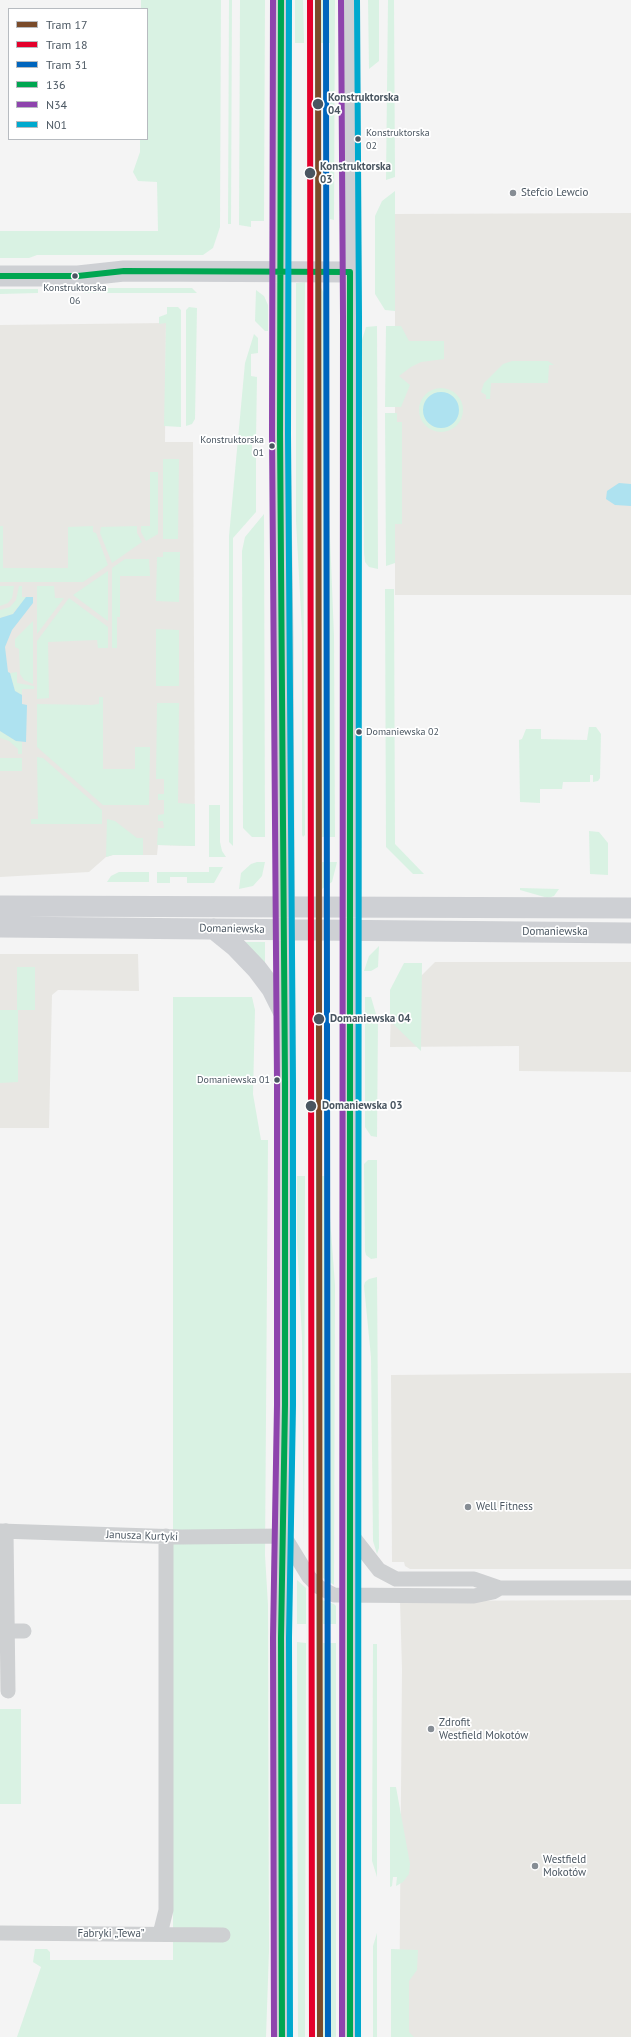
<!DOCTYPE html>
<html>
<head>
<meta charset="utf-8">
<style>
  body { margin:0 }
  #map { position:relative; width:631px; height:2037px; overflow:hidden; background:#f4f4f4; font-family:"PT Sans",sans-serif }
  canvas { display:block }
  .legend { position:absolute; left:8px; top:8px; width:140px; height:132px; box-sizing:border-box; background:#fff; border:1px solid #b7bbc0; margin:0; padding:5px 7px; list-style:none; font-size:12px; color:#4a5661 }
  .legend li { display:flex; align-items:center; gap:8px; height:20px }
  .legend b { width:20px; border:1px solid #b7bbc0 }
</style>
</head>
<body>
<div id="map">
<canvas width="631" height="2037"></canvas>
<ul class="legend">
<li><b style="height:5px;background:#7a4b2a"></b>Tram 17</li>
<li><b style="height:5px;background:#e4002b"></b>Tram 18</li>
<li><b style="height:5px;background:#0065bd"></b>Tram 31</li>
<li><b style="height:5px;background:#00a651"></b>136</li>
<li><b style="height:5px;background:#8e44ad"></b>N34</li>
<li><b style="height:5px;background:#00a9ce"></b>N01</li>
</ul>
</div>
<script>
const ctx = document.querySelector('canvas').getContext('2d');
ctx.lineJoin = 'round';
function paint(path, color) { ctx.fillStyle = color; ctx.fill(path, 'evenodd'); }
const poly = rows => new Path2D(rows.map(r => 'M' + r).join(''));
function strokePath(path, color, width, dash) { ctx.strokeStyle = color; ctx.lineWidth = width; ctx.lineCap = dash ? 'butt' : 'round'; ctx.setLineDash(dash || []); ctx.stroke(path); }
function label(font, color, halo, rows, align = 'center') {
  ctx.font = font + ' "PT Sans",sans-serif'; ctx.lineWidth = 3.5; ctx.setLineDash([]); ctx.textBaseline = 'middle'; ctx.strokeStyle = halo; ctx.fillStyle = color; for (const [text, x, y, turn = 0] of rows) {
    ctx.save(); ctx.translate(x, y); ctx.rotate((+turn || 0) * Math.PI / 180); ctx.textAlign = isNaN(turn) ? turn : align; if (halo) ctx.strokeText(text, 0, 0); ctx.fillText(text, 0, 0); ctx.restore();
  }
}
const commercial = poly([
  [631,213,631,595,395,595,395,214],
  [166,323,165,442,193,442,195,846,158,845,157,855,113,855,106,857,89,872,0,877,0,325],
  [0,954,138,954,139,991,58,990,52,995,49,1128,0,1128],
  [435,962,631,962,631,1072,519,1071,519,1046,390,1047,391,1006],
  [631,1373,631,1569,410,1569,405,1566,404,1562,392,1562,391,1375],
  [631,1600,631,2037,399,2037,402,1669,400,1601]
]);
const green = poly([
  [141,0,221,0,220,227,213,248,203,255,37,255,29,258,0,258,0,231,158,231,157,182,138,181,133,172,140,152,140,139,147,139,147,9,141,9],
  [229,0,232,0,231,224,228,224],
  [240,0,265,0,264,221,251,221,251,227,239,225],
  [295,0,303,0,304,43,295,43],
  [321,0,335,0,334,220,330,219,330,43,321,43],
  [368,0,379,0,379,61,369,69],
  [388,0,394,0,395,177,386,180],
  [395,191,395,311,385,310,375,294,375,216,382,201],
  [305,282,303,502,305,835,303,837,302,835,302,631,296,521,296,283],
  [92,288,192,288,197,293,83,293,86,290],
  [321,288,327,298,329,315,329,512,334,636,335,837,322,837,323,638],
  [0,289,38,289,38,293,0,294],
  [256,290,264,296,268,305,268,331,265,331,255,321],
  [167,307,178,307,181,310,181,427,164,426,166,323,159,324,159,317,167,314],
  [189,307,197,308,195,419,192,424,186,426,186,310],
  [377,326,378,569,369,567,365,562,364,553,362,340,366,327],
  [386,326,401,326,409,341,444,341,444,359,421,362,411,367,399,376,410,385,401,407,385,407],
  [254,334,258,338,258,353,251,354,251,376,257,377,256,440,252,441,252,453,256,453,256,512,233,538,233,846,229,842,229,536,245,363],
  [512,361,548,361,554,365,549,365,548,383,491,383,490,399,486,399,486,395,481,392,484,383,503,364],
  '419 410a22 22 0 1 1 44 0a22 22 0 1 1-44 0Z',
  [385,413,397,413,397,422,402,422,402,524,395,524,395,563,386,566],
  [163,459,179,459,178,539,163,539],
  [150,472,158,472,158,534,146,541,141,532,141,526,150,526],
  [264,514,265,837,252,837,243,828,242,551,245,537],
  [0,526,3,526,3,568,68,568,68,527,93,526,93,532,96,533,108,565,83,582,0,582],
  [137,526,137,533,142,542,112,563,100,533,101,527],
  [163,552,180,552,179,602,156,601,157,557,163,557],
  [125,559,149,559,150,576,120,576,120,617,117,617,117,648,112,648,112,568],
  [108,571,108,621,73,595],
  [0,586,14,586,12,598,8,603,0,606],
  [19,586,22,586,22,597,26,597,21,605,15,610,13,614,0,618,0,610,10,607,16,600],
  [37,586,54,586,55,598,64,598,37,634],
  [385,589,394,589,395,844,424,874,413,874,386,847],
  [69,598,108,627,108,648,98,648,97,640,48,642,49,698,37,699,37,641],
  [33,621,33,684,24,680,20,674,19,649,15,647,15,639],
  [156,629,179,630,179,686,156,686],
  [17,672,17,683,34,686,34,689,22,689,22,695,15,691,10,673],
  [99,697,103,697,103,769,135,769,135,747,150,747,149,805,103,805,37,747,37,704,91,705,99,704],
  [157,703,179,703,178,803,195,804,195,846,157,845,158,828,164,828,163,821,158,821,158,815,164,814,164,800,158,800,158,794,164,794,164,779,156,779],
  [589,727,596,727,601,734,600,778,598,781,593,782,593,775,590,775,590,782,563,782,562,789,540,789,540,803,520,802,519,740,522,739,526,729,541,729,541,739,587,740],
  [0,731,16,741,22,742,22,754,18,754,18,749,9,741,0,738],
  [37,757,43,758,102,810,102,824,31,824,31,819,38,819],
  [0,758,22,758,22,771,0,771],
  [209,805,220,805,220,842,222,851,226,857,209,857],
  [107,819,115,821,137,838,143,838,143,855,113,855,106,857],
  [589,831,599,832,608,843,608,875,590,874],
  [257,862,265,862,262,876,253,886,239,889,241,873,251,864],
  [322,862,337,862,332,882,322,889],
  [209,867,223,867,214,883,187,883,187,877,170,877,170,883,157,883,157,872,209,872],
  [119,872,149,872,149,882,107,882,111,876],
  [520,888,559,889,554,896,548,898,520,890],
  [240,942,265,942,265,963],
  [379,946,378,967,371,971,364,971,369,956],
  [404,963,422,963,421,1051,390,1021,390,990],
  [17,967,35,967,35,1010,18,1010,18,1082,0,1083,0,1010,17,1010],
  [173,997,252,997,255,1010,253,1094,261,1140,268,1140,265,1555,268,1605,269,1951,266,2037,17,2037,41,1967,33,1962,35,1949,47,1949,50,1952,50,1960,173,1960],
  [365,997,371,997,378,1021,377,1137,371,1136,365,1127],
  [368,1160,377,1160,377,1258,371,1259,366,1255,365,1251,364,1164],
  [297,1176,305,1176,304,1550,302,1338,297,1242],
  [322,1176,330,1176,329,1204,335,1285,334,1585,323,1578],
  [377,1277,379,1548,377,1554,373,1541,371,1357,364,1286,365,1282,369,1279],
  [297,1580,306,1588,306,1624,297,1624],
  [322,1600,334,1604,336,1606,336,1624,323,1624],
  [297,1642,306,1643,305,2037,298,2037],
  [323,1643,336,1643,336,2037,323,2037],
  [373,1644,377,1644,377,1877,372,1861],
  [0,1709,21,1709,21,1804,0,1804],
  [390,1787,396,1787,410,1864,409,1874,403,1882,396,1886,397,1877,393,1877,392,1886,390,1887],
  [377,1933,377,2037,373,2037,373,1946],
  [391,1949,418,1950,417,1970,409,1981,409,2032,414,2037,391,2037]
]);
const water = poly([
  '423 410a18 18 0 1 1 36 0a18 18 0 1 1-36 0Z',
  [619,483,631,484,631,506,615,505,606,499,607,491],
  [26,597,33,597,33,603,12,630,5,647,8,672,10,673,15,691,22,695,22,704,27,705,26,742,16,741,0,731,0,618,13,614]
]);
const street = poly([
  [0,1531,181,1537,284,1536,309,1577,319,1587,334,1595,474,1596,493,1592,500,1588],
  [6,1531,8,1691],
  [350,1533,379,1570,396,1579,474,1579,500,1588,631,1588],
  [7,1631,24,1631],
  [0,1933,223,1935],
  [160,1934,166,1910,166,1536]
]);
const secondary = poly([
  [281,0,280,434,283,639,285,1081,285,1405,281,1638,282,2037],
  [349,0,351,316,350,2037],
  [0,276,78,276,124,271,350,272],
  [0,906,631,908],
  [0,927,631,933],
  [214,929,235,946,257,969,272,989,283,1011]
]);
const bus1 = poly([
  [281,0,280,434,285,1081,285,1405,281,1638,282,2037],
  [0,276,78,276,124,271,350,272,350,2037]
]);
const bus2 = poly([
  [273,0,272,434,277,1081,277,1405,273,1638,274,2037],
  [341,0,343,316,342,2037]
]);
const bus3 = poly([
  [289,0,288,434,293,1081,293,1405,289,1638,290,2037],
  [357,0,359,316,358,2037]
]);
const tram1 = poly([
  [318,0,320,2037]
]);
const tram2 = poly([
  [310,0,312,2037]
]);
const tram3 = poly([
  [326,0,328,2037]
]);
const markers = [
  [318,104,6,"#4a5661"],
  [358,139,3.5,"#4a5661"],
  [310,173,6,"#4a5661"],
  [513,193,4,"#868d94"],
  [75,276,3.5,"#4a5661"],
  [272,446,3.5,"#4a5661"],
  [359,732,3.5,"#4a5661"],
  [319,1019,6,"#4a5661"],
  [277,1080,3.5,"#4a5661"],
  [311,1106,6,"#4a5661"],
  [468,1507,4,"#868d94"],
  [431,1729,4,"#868d94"],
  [535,1866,4,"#868d94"]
];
const busNames = [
  ["Konstruktorska",366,133],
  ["02",366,146],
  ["Konstruktorska",75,288,"center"],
  ["06",75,301,"center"],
  ["Konstruktorska",264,440,"right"],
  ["01",264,453,"right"],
  ["Domaniewska 02",366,732],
  ["Domaniewska 01",270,1080,"right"]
];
const stopNames = [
  ["Konstruktorska",328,98],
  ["04",328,111],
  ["Konstruktorska",320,167],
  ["03",320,180],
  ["Domaniewska 04",330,1019],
  ["Domaniewska 03",322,1106]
];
const poiNames = [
  ["Stefcio Lewcio",521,193],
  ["Well Fitness",476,1507],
  ["Zdrofit",439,1723],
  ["Westfield Mokotów",439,1736],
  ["Westfield",543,1860],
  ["Mokotów",543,1873]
];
const streetNames = [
  ["Domaniewska",232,929,1],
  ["Domaniewska",555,932],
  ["Janusza Kurtyki",142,1536,2],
  ["Fabryki „Tewa”",111,1934]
];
paint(commercial, '#e8e7e3');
paint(green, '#d9f2e3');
paint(water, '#aee2f0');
strokePath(street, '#ced0d2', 15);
strokePath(secondary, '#ced0d4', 21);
strokePath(bus1, '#00a651', 6);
strokePath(bus2, '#8e44ad', 6);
strokePath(bus3, '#00a9ce', 6);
strokePath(tram1, '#7a4b2a', 6);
strokePath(tram2, '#e4002b', 6);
strokePath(tram3, '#0065bd', 6);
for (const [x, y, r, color] of markers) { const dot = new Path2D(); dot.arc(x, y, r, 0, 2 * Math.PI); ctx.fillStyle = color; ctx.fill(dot); strokePath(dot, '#fff', 1.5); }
label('10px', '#4a5661', '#fff', busNames, 'left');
label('bold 11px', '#4a5661', '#fff', stopNames, 'left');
label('11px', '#4a5661', '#fff', poiNames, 'left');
label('11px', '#4a5661', '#fff', streetNames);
</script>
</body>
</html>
